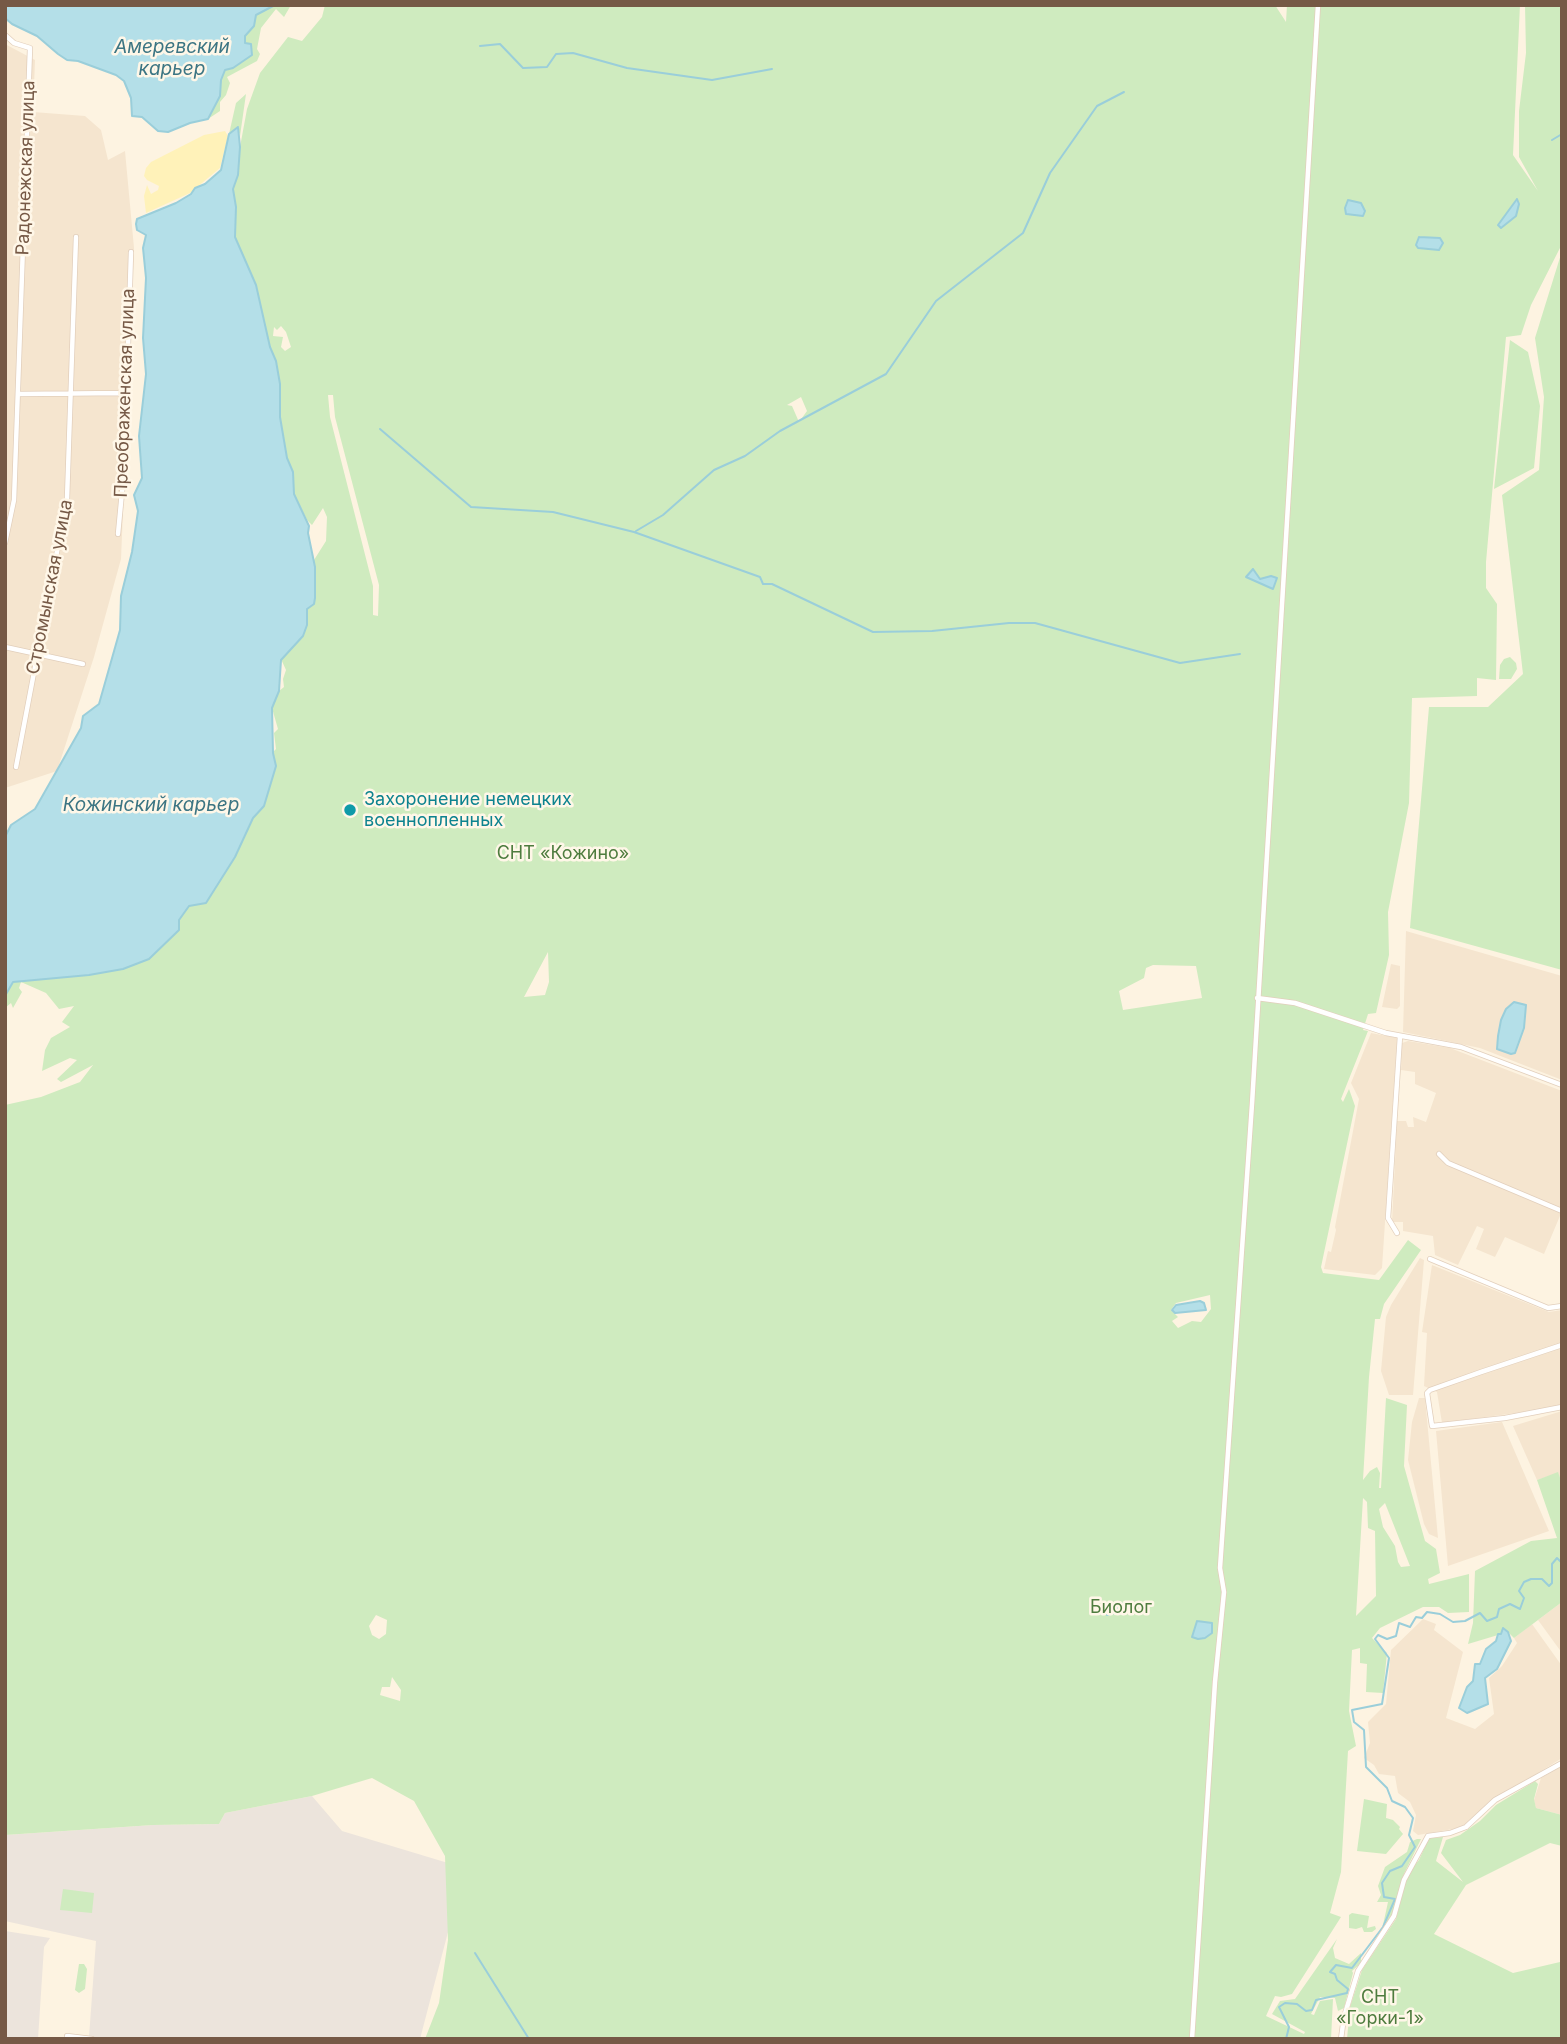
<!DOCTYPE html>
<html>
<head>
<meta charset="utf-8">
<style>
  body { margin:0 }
  #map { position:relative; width:1567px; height:2044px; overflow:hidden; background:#fdf3e1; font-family:Inter,sans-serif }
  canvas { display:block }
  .frame { position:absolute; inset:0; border:7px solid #765946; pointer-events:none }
</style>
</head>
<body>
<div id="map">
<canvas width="1567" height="2044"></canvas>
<div class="frame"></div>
</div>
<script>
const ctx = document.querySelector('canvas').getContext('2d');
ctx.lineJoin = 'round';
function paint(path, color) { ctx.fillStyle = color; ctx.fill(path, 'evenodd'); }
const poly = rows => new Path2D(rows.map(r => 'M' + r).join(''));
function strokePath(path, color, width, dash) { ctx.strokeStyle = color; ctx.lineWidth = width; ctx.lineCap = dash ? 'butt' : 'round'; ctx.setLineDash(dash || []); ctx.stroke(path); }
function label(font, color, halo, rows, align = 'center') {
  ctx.font = font + ' Inter,sans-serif'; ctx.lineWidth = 5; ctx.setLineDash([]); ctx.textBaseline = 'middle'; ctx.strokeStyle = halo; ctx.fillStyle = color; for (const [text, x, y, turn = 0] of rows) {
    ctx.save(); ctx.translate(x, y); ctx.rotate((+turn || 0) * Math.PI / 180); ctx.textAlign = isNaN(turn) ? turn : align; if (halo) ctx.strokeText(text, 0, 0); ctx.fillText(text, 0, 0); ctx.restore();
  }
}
const residential = poly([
  [5,44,35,60,33,112,85,116,101,130,108,160,125,151,134,248,121,559,94,657,57,771,5,788],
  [1406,931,1562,976,1562,1080,1480,1048,1403,1032],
  [1391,964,1400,966,1400,1006,1397,1009,1382,1007],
  [1371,1033,1397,1038,1382,1268,1375,1275,1324,1269,1328,1251,1331,1252,1336,1230,1335,1227,1359,1099,1351,1083],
  [1408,1041,1450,1048,1562,1091,1562,1211,1544,1254,1505,1237,1495,1257,1476,1249,1484,1229,1477,1226,1458,1265,1435,1255,1433,1236,1403,1231,1403,1222,1392,1222,1397,1121,1406,1121,1408,1127,1414,1127,1413,1117,1426,1122,1436,1093,1415,1084,1415,1072,1401,1070,1402,1043],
  [1420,1258,1424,1260,1413,1395,1389,1395,1381,1371,1386,1317,1391,1305],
  [1432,1265,1549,1312,1562,1310,1562,1404,1545,1409,1442,1423,1437,1392,1424,1386,1427,1333,1422,1332],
  [1419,1398,1425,1398,1438,1538,1429,1534,1424,1524,1408,1460,1412,1422],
  [1562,1411,1562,1483,1558,1473,1537,1480,1513,1426],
  [1502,1422,1549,1531,1448,1566,1436,1431],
  [1562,1602,1562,1653,1538,1620],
  [1423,1619,1436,1624,1434,1630,1463,1652,1446,1718,1475,1729,1494,1714,1489,1678,1502,1666,1517,1643,1514,1638,1532,1624,1562,1666,1562,1758,1492,1802,1476,1818,1459,1828,1418,1835,1413,1831,1416,1815,1410,1802,1398,1793,1395,1776,1379,1774,1374,1765,1364,1758,1370,1743,1368,1722,1386,1704,1391,1650],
  [1562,1766,1562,1815,1536,1808,1534,1800,1541,1778]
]);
const industrial = poly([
  [312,1796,342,1831,448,1863,448,1932,420,2039,99,2039,89,2037,96,1941,5,1921,5,1835,153,1825,219,1824,225,1813],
  [5,1931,50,1938,44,1947,38,2039,5,2039]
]);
const green = poly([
  [275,5,291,5,284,17,276,9,261,28,257,49,260,54,257,61,227,77,230,83,226,95,220,102,220,111,208,119,220,96,221,79,225,70,233,68,245,43,245,36,254,26,256,15],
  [325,5,1275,5,1286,22,1287,5,1520,5,1513,155,1538,191,1519,157,1519,111,1526,53,1525,5,1562,5,1562,244,1531,305,1521,335,1506,337,1486,562,1486,588,1497,604,1496,680,1477,678,1477,696,1412,698,1409,803,1388,912,1389,955,1376,1013,1368,1014,1363,1030,1368,1031,1341,1099,1343,1102,1349,1089,1355,1106,1321,1267,1323,1273,1379,1280,1408,1240,1421,1250,1384,1304,1380,1319,1375,1319,1369,1377,1363,1480,1370,1471,1377,1467,1380,1473,1379,1488,1381,1488,1386,1398,1407,1405,1404,1466,1425,1541,1436,1549,1440,1573,1428,1579,1429,1584,1469,1574,1469,1612,1448,1613,1439,1607,1423,1607,1380,1628,1372,1638,1387,1653,1383,1693,1366,1692,1367,1664,1360,1663,1360,1648,1352,1650,1349,1711,1356,1746,1348,1751,1341,1872,1330,1913,1341,1917,1292,1994,1281,1997,1275,1996,1266,2016,1304,2034,1305,2032,1272,2014,1280,2001,1295,1999,1337,1939,1333,1948,1335,1958,1349,1964,1361,1953,1361,1963,1352,1971,1353,1973,1344,2008,1338,2011,1335,1998,1320,1997,1311,2014,1314,2015,1320,2001,1333,1999,1331,2039,425,2039,439,2003,448,1940,445,1856,414,1801,372,1778,312,1796,225,1813,219,1824,153,1825,5,1835,5,1105,41,1097,80,1082,93,1065,61,1082,57,1079,77,1060,70,1058,42,1071,45,1050,51,1038,70,1027,62,1022,74,1006,59,1009,46,993,21,982,19,988,22,992,13,1008,11,1003,5,1008,5,996,13,982,89,975,149,959,179,930,179,920,189,905,218,884,223,872,235,857,253,818,264,806,276,766,273,752,276,749,274,733,278,729,272,708,279,691,284,687,283,679,286,670,281,659,303,637,307,625,307,609,314,604,315,598,314,560,326,541,327,517,323,508,312,525,307,520,294,494,293,472,287,458,280,417,280,384,276,361,270,347,256,285,235,237,236,207,233,189,238,175,240,147,247,109,260,73,288,37,302,41,322,17],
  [281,326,286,332,291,347,285,351,281,347,283,337,273,336,274,327,277,330],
  [328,395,333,395,335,417,379,585,378,616,373,615,373,586,330,417],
  [801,397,807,411,799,422,792,406,787,405],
  [548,952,549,982,545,995,524,997],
  [1153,965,1196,966,1202,998,1123,1010,1119,991,1144,978,1146,968],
  [1210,1295,1211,1309,1201,1322,1192,1321,1178,1328,1172,1321,1178,1317,1171,1310,1176,1303],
  [1363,1498,1367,1502,1368,1528,1375,1531,1376,1596,1356,1616],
  [1385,1503,1410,1566,1401,1567,1398,1562,1395,1546,1383,1527,1379,1509],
  [376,1615,387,1620,386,1634,379,1639,372,1635,369,1626],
  [392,1677,401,1690,400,1701,380,1695,382,1687,390,1687],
  [246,94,240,136,238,128,229,134,236,103],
  [1562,251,1562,970,1410,928,1429,707,1488,707,1523,674,1502,495,1539,470,1544,397,1535,338],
  [1510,340,1528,352,1540,406,1534,468,1494,489],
  [1510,657,1516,663,1517,669,1511,679,1499,679,1500,665,1504,659],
  [1558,1472,1562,1483,1562,1602,1514,1638,1508,1632,1468,1644,1473,1623,1475,1571,1531,1541,1557,1538,1537,1480],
  [1535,1781,1538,1784,1534,1799,1536,1808,1562,1815,1562,1846,1550,1843,1466,1885,1434,1934,1513,1973,1560,1962,1562,2039,1347,2039,1349,2017,1347,2016,1362,1970,1396,1919,1408,1873,1419,1860,1429,1838,1443,1837,1436,1861,1463,1882,1441,1853,1446,1840,1460,1835,1480,1821,1496,1805],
  [1364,1799,1387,1804,1386,1818,1393,1820,1400,1827,1399,1829,1403,1834,1386,1854,1357,1851],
  [1417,1839,1421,1839,1404,1874,1392,1917,1383,1925,1388,1902,1377,1902,1381,1895,1378,1886,1385,1867,1407,1852,1410,1842],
  [63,1889,94,1893,92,1913,60,1910],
  [1352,1913,1369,1916,1367,1928,1375,1926,1376,1929,1372,1932,1364,1932,1362,1927,1356,1929,1349,1928,1349,1915],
  [79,1964,84,1964,87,1969,85,1989,79,1993,75,1990]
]);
const sand = poly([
  [225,131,228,136,220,168,190,193,146,213,144,196,147,185,151,194,158,190,159,186,147,180,144,176,146,168,151,162,204,135]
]);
const water = poly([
  [5,5,275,5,256,15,254,26,245,36,245,43,251,44,252,55,233,68,225,70,221,80,220,96,208,119,190,123,168,132,158,131,142,117,132,116,131,98,124,81,116,75,78,61,67,60,58,54,37,36,12,24,5,18,5,5],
  [238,127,240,147,238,175,233,189,236,207,235,237,256,285,270,347,276,361,280,384,280,417,287,458,293,472,294,494,309,526,308,533,315,567,315,598,314,604,307,609,307,625,303,636,281,660,279,691,272,708,273,753,276,766,264,806,253,818,235,857,206,903,189,906,179,920,179,930,149,959,123,969,89,975,13,982,5,996,5,837,11,825,35,809,81,728,83,716,99,704,120,630,121,596,132,552,138,511,134,495,142,478,139,436,146,374,143,338,146,278,143,248,146,235,137,230,136,224,137,219,176,203,191,194,195,188,205,184,221,170,229,134,238,127],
  [1517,199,1519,204,1516,216,1501,228,1498,225,1517,199],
  [1348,200,1361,203,1365,211,1363,216,1346,214,1345,208,1348,200],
  [1419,237,1440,238,1443,243,1439,250,1418,248,1416,245,1419,237],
  [1253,569,1260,579,1271,576,1277,578,1273,589,1246,577,1253,569],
  [1514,1002,1526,1005,1524,1028,1515,1053,1511,1054,1497,1049,1498,1036,1501,1020,1506,1009,1514,1002],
  [1200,1301,1204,1303,1206,1310,1175,1313,1172,1310,1176,1305,1200,1301],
  [1119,1603,1135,1606,1119,1614,1113,1613,1107,1615,1109,1608,1119,1603],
  [1197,1621,1212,1623,1212,1633,1205,1638,1198,1639,1192,1637,1197,1621],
  [1503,1628,1508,1632,1511,1641,1497,1669,1485,1678,1488,1704,1467,1713,1459,1708,1467,1687,1473,1681,1475,1664,1480,1664,1486,1649,1496,1641,1498,1634,1501,1634,1503,1628]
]);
const stream = poly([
  [480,46,500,44,523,68,547,67,556,54,573,53,627,68,712,80,772,69],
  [1552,140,1562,134],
  [380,429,471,507,553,512,634,532,760,577,763,584,772,584,873,632,932,631,1009,623,1035,623,1180,663,1240,654],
  [636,531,663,515,714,470,745,456,780,431,886,374,936,301,1023,233,1050,173,1097,106,1124,92],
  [475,1953,529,2039],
  [1286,2039,1289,2027,1279,2007,1285,2003,1297,2004,1306,2011,1312,2010,1316,2000,1347,1993,1348,1989,1337,1980,1335,1974,1330,1972,1336,1965,1352,1968,1383,1927,1395,1899,1384,1897,1382,1883,1390,1871,1402,1866,1415,1847,1409,1835,1413,1818,1405,1807,1392,1801,1387,1788,1366,1767,1364,1730,1354,1722,1352,1710,1382,1704,1389,1658,1375,1639,1378,1635,1387,1639,1396,1636,1399,1623,1410,1627,1416,1617,1422,1618,1427,1612,1440,1614,1453,1622,1465,1621,1480,1613,1487,1621,1497,1617,1499,1609,1510,1604,1520,1609,1524,1598,1519,1591,1524,1582,1531,1579,1542,1579,1549,1586,1552,1583,1552,1564,1557,1558,1562,1563]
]);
const street = poly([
  [5,35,14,43,30,48,14,500,5,543],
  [18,394,125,393],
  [118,534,124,471,131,252],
  [5,647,83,664],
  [16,767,67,499,76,237],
  [1257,998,1295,1003,1386,1033,1461,1047,1562,1085],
  [1439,1154,1448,1163,1562,1211],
  [1397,1233,1388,1218,1400,1036],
  [1430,1259,1548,1308,1562,1306],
  [1562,1345,1481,1372,1430,1390,1427,1393,1432,1426,1505,1418,1562,1407],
  [67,2039,67,2036,92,2039],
  [1192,2039,1215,1682,1224,1592,1220,1568,1252,1104,1318,5],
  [1341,2039,1344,2017,1358,1971,1394,1916,1404,1880,1428,1836,1450,1833,1466,1827,1495,1800,1562,1763]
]);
const markers = [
  [350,810,7,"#0f9aa8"]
];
const streetNames = [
  ["Радонежская улица",26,168,-88],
  ["Преображенская улица",125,393,-88],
  ["Стромынская улица",50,587,-79]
];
const cultureNames = [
  ["Захоронение немецких",364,800],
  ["военнопленных",364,821]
];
const parkNames = [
  ["СНТ «Кожино»",563,854],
  ["Биолог",1121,1608],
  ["СНТ",1380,1998],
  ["«Горки-1»",1380,2019]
];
const waterNames = [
  ["Амеревский",172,47],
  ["карьер",172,69],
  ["Кожинский карьер",151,805]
];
paint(residential, '#f5e5cf');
paint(industrial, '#ece4dc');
paint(green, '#cfebbf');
paint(sand, '#fff2b9');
paint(water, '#b4dfe8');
strokePath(water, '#9aceda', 2);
strokePath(stream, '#9aceda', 2);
strokePath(street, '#e2cfbc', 6);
strokePath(street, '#fff', 4.5);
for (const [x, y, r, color] of markers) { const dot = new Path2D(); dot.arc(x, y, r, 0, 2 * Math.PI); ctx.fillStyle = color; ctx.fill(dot); strokePath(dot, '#fff7e8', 2.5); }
label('18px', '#765946', '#fff7e8', streetNames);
label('18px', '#0d838f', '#fff7e8', cultureNames, 'left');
label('18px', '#4e7c3e', '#fff7e8', parkNames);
label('italic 19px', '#3c7583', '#fff7e8', waterNames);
</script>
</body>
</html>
